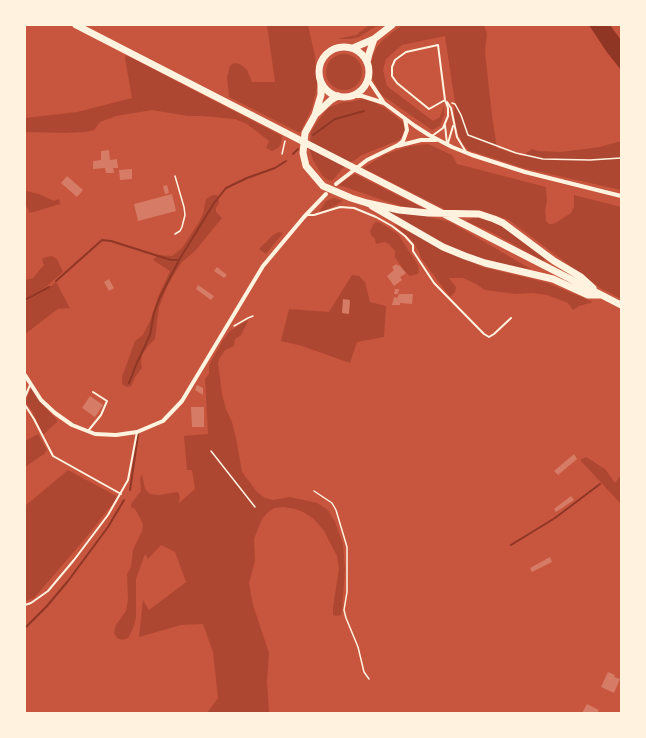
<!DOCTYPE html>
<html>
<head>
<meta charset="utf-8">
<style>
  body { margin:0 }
  #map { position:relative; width:646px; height:738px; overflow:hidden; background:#c8553d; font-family:"Titillium Web",sans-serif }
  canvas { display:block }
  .frame { position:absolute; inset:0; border:26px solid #fff3e0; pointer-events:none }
</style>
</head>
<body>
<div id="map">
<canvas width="646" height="738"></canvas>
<div class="frame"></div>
</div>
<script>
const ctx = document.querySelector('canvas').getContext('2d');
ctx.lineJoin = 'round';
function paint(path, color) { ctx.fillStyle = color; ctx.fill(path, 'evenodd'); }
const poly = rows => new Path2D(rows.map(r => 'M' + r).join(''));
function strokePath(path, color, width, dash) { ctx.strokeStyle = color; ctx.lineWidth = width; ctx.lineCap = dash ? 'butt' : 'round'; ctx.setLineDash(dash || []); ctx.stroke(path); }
const green = poly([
  [267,25,308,25,315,56,317,87,312,108,300,133,229,97,227,77,230,66,234,63,240,64,247,70,252,82,275,82],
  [369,25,378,25,359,37,352,39,337,39,356,35],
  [402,25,484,25,487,34,485,52,492,116,497,148,522,156,532,149,538,151,561,152,600,147,621,141,621,190,523,168,468,150,463,144,457,132,455,120,454,112,455,103,445,36,402,45,386,59,383,70,387,86,433,121,440,117,444,106,444,115,440,126,432,130,383,96,379,92,371,76,370,66,373,56,377,47,383,40],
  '326 72a18 18 0 1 1 36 0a18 18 0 1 1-36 0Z',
  [126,55,282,136,281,144,278,148,272,151,266,148,269,141,247,124,235,119,202,116,188,116,152,110,116,116,100,122,94,130,85,132,66,133,25,132,25,118,77,112,132,98,125,58],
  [362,99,372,101,385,108,404,123,405,128,404,135,399,140,362,155,342,169,332,181,328,180,322,175,313,160,310,150,311,132,315,125,328,108,343,102,350,102],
  [428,144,452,155,457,164,546,187,547,201,545,210,546,221,549,224,552,224,557,222,571,213,574,207,574,195,621,207,621,299,600,288,509,220,479,210,450,212,363,168,384,155,398,150,410,146],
  [355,174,429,211,411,209,388,202,339,185,345,180],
  [26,191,39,194,54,201,59,199,60,204,30,213,26,206],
  [213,195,217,195,218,198,219,203,216,208,216,212,222,218,195,251,182,262,173,276,167,287,159,307,155,339,148,346,142,355,141,363,142,368,135,377,131,386,127,387,123,385,122,383,122,377,135,341,143,335,150,321,158,297,170,271,153,260,158,255,172,256,182,248,199,222,203,214,206,199],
  [334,198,343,201,329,209,319,212,326,201],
  [384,210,418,214,450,222,531,269,513,267,491,262,464,252,439,241],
  [473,218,481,218,491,221,504,228,520,238,544,257,545,259,543,261,493,233,466,221],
  [375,222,381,223,398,234,418,265,419,271,418,274,410,276,405,272,395,257,395,251,389,244,384,242,376,244,375,239,371,235,370,231],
  [394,224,425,240,482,267,548,283,593,302,579,306,573,310,568,303,547,295,532,293,516,294,485,290,476,284,463,278,449,278,456,287,455,292,450,297,421,258,419,252,414,243],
  [279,232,283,233,266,254,259,249,273,235],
  [52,256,57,259,63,272,47,286,25,299,25,280,33,278,44,265,42,259,46,257],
  [352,275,359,276,365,282,370,302,386,306,384,337,357,342,350,363,302,346,281,341,289,309,329,312],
  [56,282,70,308,58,309,25,334,25,302,44,291],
  [249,319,241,335,235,339,234,346,225,350,219,359,218,363,222,394,226,409,232,422,236,438,242,472,257,492,265,498,273,500,290,497,317,503,328,510,335,522,343,544,345,569,342,611,341,615,336,616,333,615,333,607,339,569,337,556,324,531,314,519,303,512,295,509,283,507,274,508,267,513,262,519,254,539,255,561,249,583,253,605,269,653,267,681,269,713,207,713,218,698,213,652,203,624,181,625,139,637,143,600,149,610,186,582,175,552,161,545,148,559,145,554,136,579,136,618,133,628,128,638,122,640,117,638,114,633,116,625,126,611,128,600,127,574,131,567,133,550,142,531,143,524,139,516,135,509,131,507,131,504,141,491,140,479,142,474,145,489,150,494,159,495,178,492,180,497,179,503,195,489,192,470,187,470,184,436,208,434,205,379,209,374,209,365,223,340,230,331],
  [31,388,45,407,58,421,43,435,32,411,25,402],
  [38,434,47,450,44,454,25,467,25,441],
  [586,457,605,469,615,483,621,475,621,504,580,460],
  [68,470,118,497,84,540,34,598,25,601,25,506]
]);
const water = poly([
  [589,25,610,25,621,40,621,70,606,51]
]);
const stream = poly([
  [313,135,335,119,364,111],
  [293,154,298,149],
  [56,281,102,240,111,241,171,260,179,260],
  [25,300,49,287],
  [129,383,136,365,150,335,154,313,160,297,179,260,214,203,226,188,247,178,275,168,286,161],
  [130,490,138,435],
  [511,545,555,518,600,484],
  [25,628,47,606,68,581,108,527,124,500]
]);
const building = poly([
  [109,150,110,160,117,159,118,168,113,168,114,173,106,173,105,168,93,169,93,161,101,160,101,151],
  [132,169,132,179,120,180,119,170],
  [67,176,83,190,77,197,61,183],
  [167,185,169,193,165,194,163,186],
  [172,194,176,211,138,221,134,204],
  [396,264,398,266,399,265,406,273,400,277,402,280,394,286,387,276,394,270,392,267],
  [217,267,227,275,224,278,214,271],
  [109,279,114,288,109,291,104,282],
  [198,285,214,296,211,300,196,289],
  [395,289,399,289,398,294,394,294],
  [399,294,413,294,412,304,400,303,400,305,392,305,394,297,397,298],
  [343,299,350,300,349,314,342,313],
  [197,385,203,388,203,395,195,390],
  [90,396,103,405,95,417,82,408],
  [191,407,204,407,204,427,192,427],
  [574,454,577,459,558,475,554,471],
  [571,496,574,500,556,512,554,509],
  [550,557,552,562,532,572,530,568],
  [608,672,615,675,614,677,620,679,614,693,601,687],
  [587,704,599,710,597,713,582,713]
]);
const path = poly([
  [452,103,455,104,461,115,468,135,516,153,543,159,590,160,621,158],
  [282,154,285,141],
  [175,176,184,207,185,215,182,227,180,231,175,234],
  [234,326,248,318,253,316],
  [211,451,255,507],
  [314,491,332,503,336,510,347,547,347,592,344,610,346,618,358,647,364,672,369,679]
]);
const service = poly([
  [447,102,451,108,457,137,466,152],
  [445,125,447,144],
  [432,136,443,128,448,116,448,108,445,100,438,45,406,52,395,60,392,67,392,76,397,83,429,109,445,100],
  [448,143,453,126],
  [308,215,314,215,340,207,354,208,376,217,392,226,405,236,413,245,413,251,434,283,484,334,489,337,494,334,511,318],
  [25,397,30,385],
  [25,405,34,419,53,456,121,494],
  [88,431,101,415,107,401,93,392],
  [25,605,31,603,48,591,74,560,108,515,128,480,137,432]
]);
const minor = poly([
  [368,79,384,103],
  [351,96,362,96,384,103,415,126,429,135,452,147,472,155,525,172,621,196],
  [397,146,421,140,436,140],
  [336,184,367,160,398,145,403,141,407,130,405,119],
  [25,375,41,400,55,413,72,425,95,434,116,435,137,432,163,421,182,401,263,266,304,217,326,194]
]);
const primary = poly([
  '319 72a25 25 0 1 1 50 0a25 25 0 1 1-50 0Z',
  [353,48,374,39,392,25],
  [367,62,369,54,374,39]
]);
const trunk = poly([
  [76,25,621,305],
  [321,83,321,95,315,115,305,133,303,153,306,166,323,186,351,198,367,203,399,210,428,213,479,214,494,219,503,223,554,261,581,277,593,288],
  [316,114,331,100,338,96],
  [372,206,443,247,465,256,485,263,553,279,588,295,601,295]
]);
paint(green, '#ae4732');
paint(water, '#8f3625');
strokePath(stream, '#8f3625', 2);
paint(building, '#d67c66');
strokePath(path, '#fff3e0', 1.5);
strokePath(service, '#fff3e0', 2);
strokePath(minor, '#fff3e0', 4);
strokePath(primary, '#fff3e0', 7);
strokePath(trunk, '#fff3e0', 7);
</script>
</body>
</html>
